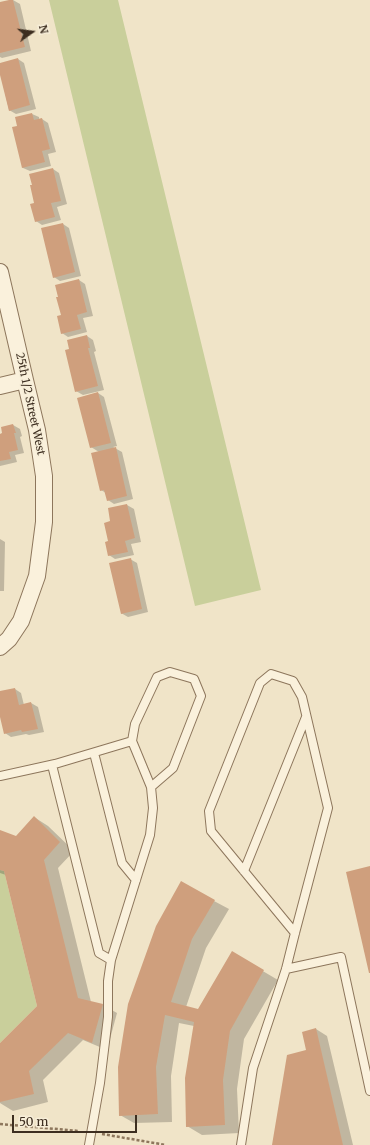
<!DOCTYPE html>
<html>
<head>
<meta charset="utf-8">
<style>
  body { margin:0 }
  #map { position:relative; width:370px; height:1145px; overflow:hidden; background:#f0e4c8; font-family:Merriweather,serif }
  canvas { display:block }
  .north { position:absolute; left:12px; top:12px; width:40px; height:40px; -webkit-text-stroke:3px #f7eed8; paint-order:stroke; rotate:76deg; font-size:11px; font-weight:700; line-height:16px; text-align:center; color:#3d2e20 }
  .north::after { content:''; display:block; margin:auto; width:14px; height:18px; background:#3d2e20; clip-path:polygon(50% 0,100% 100%,50% 72%,0 100%) }
  .scale { position:absolute; left:12px; top:1115px; width:125px; height:18px; box-sizing:border-box; border:2px solid #3d2e20; border-top:0; padding-left:5px; font-size:12px; line-height:14px; white-space:nowrap; color:#3d2e20; -webkit-text-stroke:3px #f7eed8; paint-order:stroke }
</style>
</head>
<body>
<div id="map">
<canvas width="370" height="1145"></canvas>
<div class="north">N</div>
<div class="scale">50 m</div>
</div>
<script>
const ctx = document.querySelector('canvas').getContext('2d');
ctx.lineJoin = 'round';
function paint(path, color) { ctx.fillStyle = color; ctx.fill(path, 'evenodd'); }
const poly = rows => new Path2D(rows.map(r => 'M' + r).join(''));
function strokePath(path, color, width, dash) { ctx.strokeStyle = color; ctx.lineWidth = width; ctx.lineCap = dash ? 'butt' : 'round'; ctx.setLineDash(dash || []); ctx.stroke(path); }
function label(font, color, halo, rows, align = 'center') {
  ctx.font = font + ' Merriweather,serif'; ctx.lineWidth = 3; ctx.setLineDash([]); ctx.textBaseline = 'middle'; ctx.strokeStyle = halo; ctx.fillStyle = color; for (const [text, x, y, turn = 0] of rows) {
    ctx.save(); ctx.translate(x, y); ctx.rotate((+turn || 0) * Math.PI / 180); ctx.textAlign = isNaN(turn) ? turn : align; if (halo) ctx.strokeText(text, 0, 0); ctx.fillText(text, 0, 0); ctx.restore();
  }
}
const green = poly([
  [49,0,118,0,261,590,195,606],
  [0,870,4,871,37,1006,0,1043]
]);
const shadow = poly([
  [13,0,20,4,31,51,2,58,0,57,0,3],
  [18,59,24,63,36,109,16,114,9,110,0,71,0,64],
  [32,114,39,117,39,120,42,119,48,123,56,152,48,154,51,166,30,171,23,168,18,127],
  [53,169,59,173,67,204,57,207,61,220,42,225,36,221,36,204],
  [63,224,69,228,81,276,60,281,54,277],
  [79,280,85,284,93,316,83,318,87,332,68,337,62,333],
  [87,336,93,340,96,351,94,352,104,390,83,395,76,391,70,349],
  [98,393,104,397,117,446,113,447,122,452,133,499,114,504,108,500,106,493,101,490,99,452,91,447],
  [13,425,20,429,22,436,20,437,24,453,15,455,17,462,0,466,0,435],
  [127,505,134,509,141,542,131,544,134,555,115,559,109,555,112,522],
  [0,539,5,542,4,591,0,591],
  [130,559,137,563,148,612,128,617,121,613],
  [15,689,21,693,24,705,31,703,38,707,44,732,29,735,26,734,11,737,5,733,0,713,0,692],
  [34,817,48,826,74,851,58,868,91,1002,103,1005,117,1013,107,1050,83,1040,43,1080,48,1102,13,1111,0,1103,0,1044,38,1006,6,875,0,873,0,832,17,837],
  [214,901,229,909,206,948,186,1007,198,1010,232,953,278,980,244,1039,237,1089,239,1133,202,1135,187,1126,194,1026,179,1023,171,1076,172,1122,134,1123,120,1115,129,1004],
  [316,1029,327,1036,353,1145,273,1145]
]);
const building = poly([
  [9,0,13,0,25,47,0,53,0,2],
  [18,58,30,105,9,111,0,75,0,63],
  [32,113,34,120,42,118,50,149,42,151,45,162,22,168,12,127,17,126,15,117],
  [53,168,61,201,51,203,55,217,35,222,30,204,34,203,30,185,32,185,29,174],
  [63,223,75,272,53,278,41,228],
  [79,279,87,312,77,315,81,329,61,334,57,316,61,315,56,297,58,297,55,285],
  [87,335,90,348,88,348,98,386,75,392,65,350,69,349,67,340],
  [98,392,111,443,90,448,77,398],
  [13,424,16,433,14,433,18,450,9,452,11,459,0,461,0,434,2,433,1,427],
  [116,447,127,496,107,501,104,490,100,491,91,453],
  [127,504,135,538,125,541,128,552,108,556,105,542,108,541,104,523,110,521,108,508],
  [131,558,142,609,121,614,109,563],
  [15,688,19,705,31,702,38,729,22,732,21,730,4,734,0,717,0,691],
  [34,816,60,842,44,860,78,998,103,1004,92,1043,68,1033,29,1071,34,1094,0,1102,0,1043,37,1006,4,871,0,870,0,830,16,836],
  [370,866,370,973,369,973,346,872],
  [181,881,215,900,192,939,171,1002,198,1009,232,951,264,970,230,1031,223,1080,225,1125,186,1127,185,1078,194,1022,165,1015,156,1067,158,1114,119,1116,118,1067,128,1004,156,926],
  [316,1028,343,1145,272,1145,287,1055,306,1050,302,1032]
]);
const path = poly([
  [0,1124,79,1131],
  [102,1134,166,1145]
]);
const service = poly([
  [132,741,135,724,157,677,170,672,194,679,201,696,173,768,151,787],
  [94,753,122,863,136,880],
  [52,765,99,953,111,960],
  [0,776,55,764,132,741,151,787,153,808,150,835,111,960,108,981,108,1017,100,1083,89,1145],
  [244,871,306,717],
  [286,969,341,957,370,1091],
  [241,1145,253,1068,286,969,295,933,328,808,302,697,293,681,271,674,260,683,209,811,211,831,295,933]
]);
const minor = poly([
  [0,272,25,380,37,430,44,476,44,522,37,576,21,621,9,639,0,647],
  [0,386,25,380]
]);
const streetNames = [
  ["25th 1/2 Street West",30,404,78]
];
paint(green, '#c9cf9b');
paint(shadow, '#0003');
paint(building, '#cf9f7d');
strokePath(service, '#8d765c', 10);
strokePath(minor, '#8d765c', 18);
strokePath(path, '#8d765c', 2.5, [3, 2]);
strokePath(service, '#faf1dc', 8);
strokePath(minor, '#faf1dc', 16);
label('11px', '#3d2e20', '#f7eed8', streetNames);
</script>
</body>
</html>
